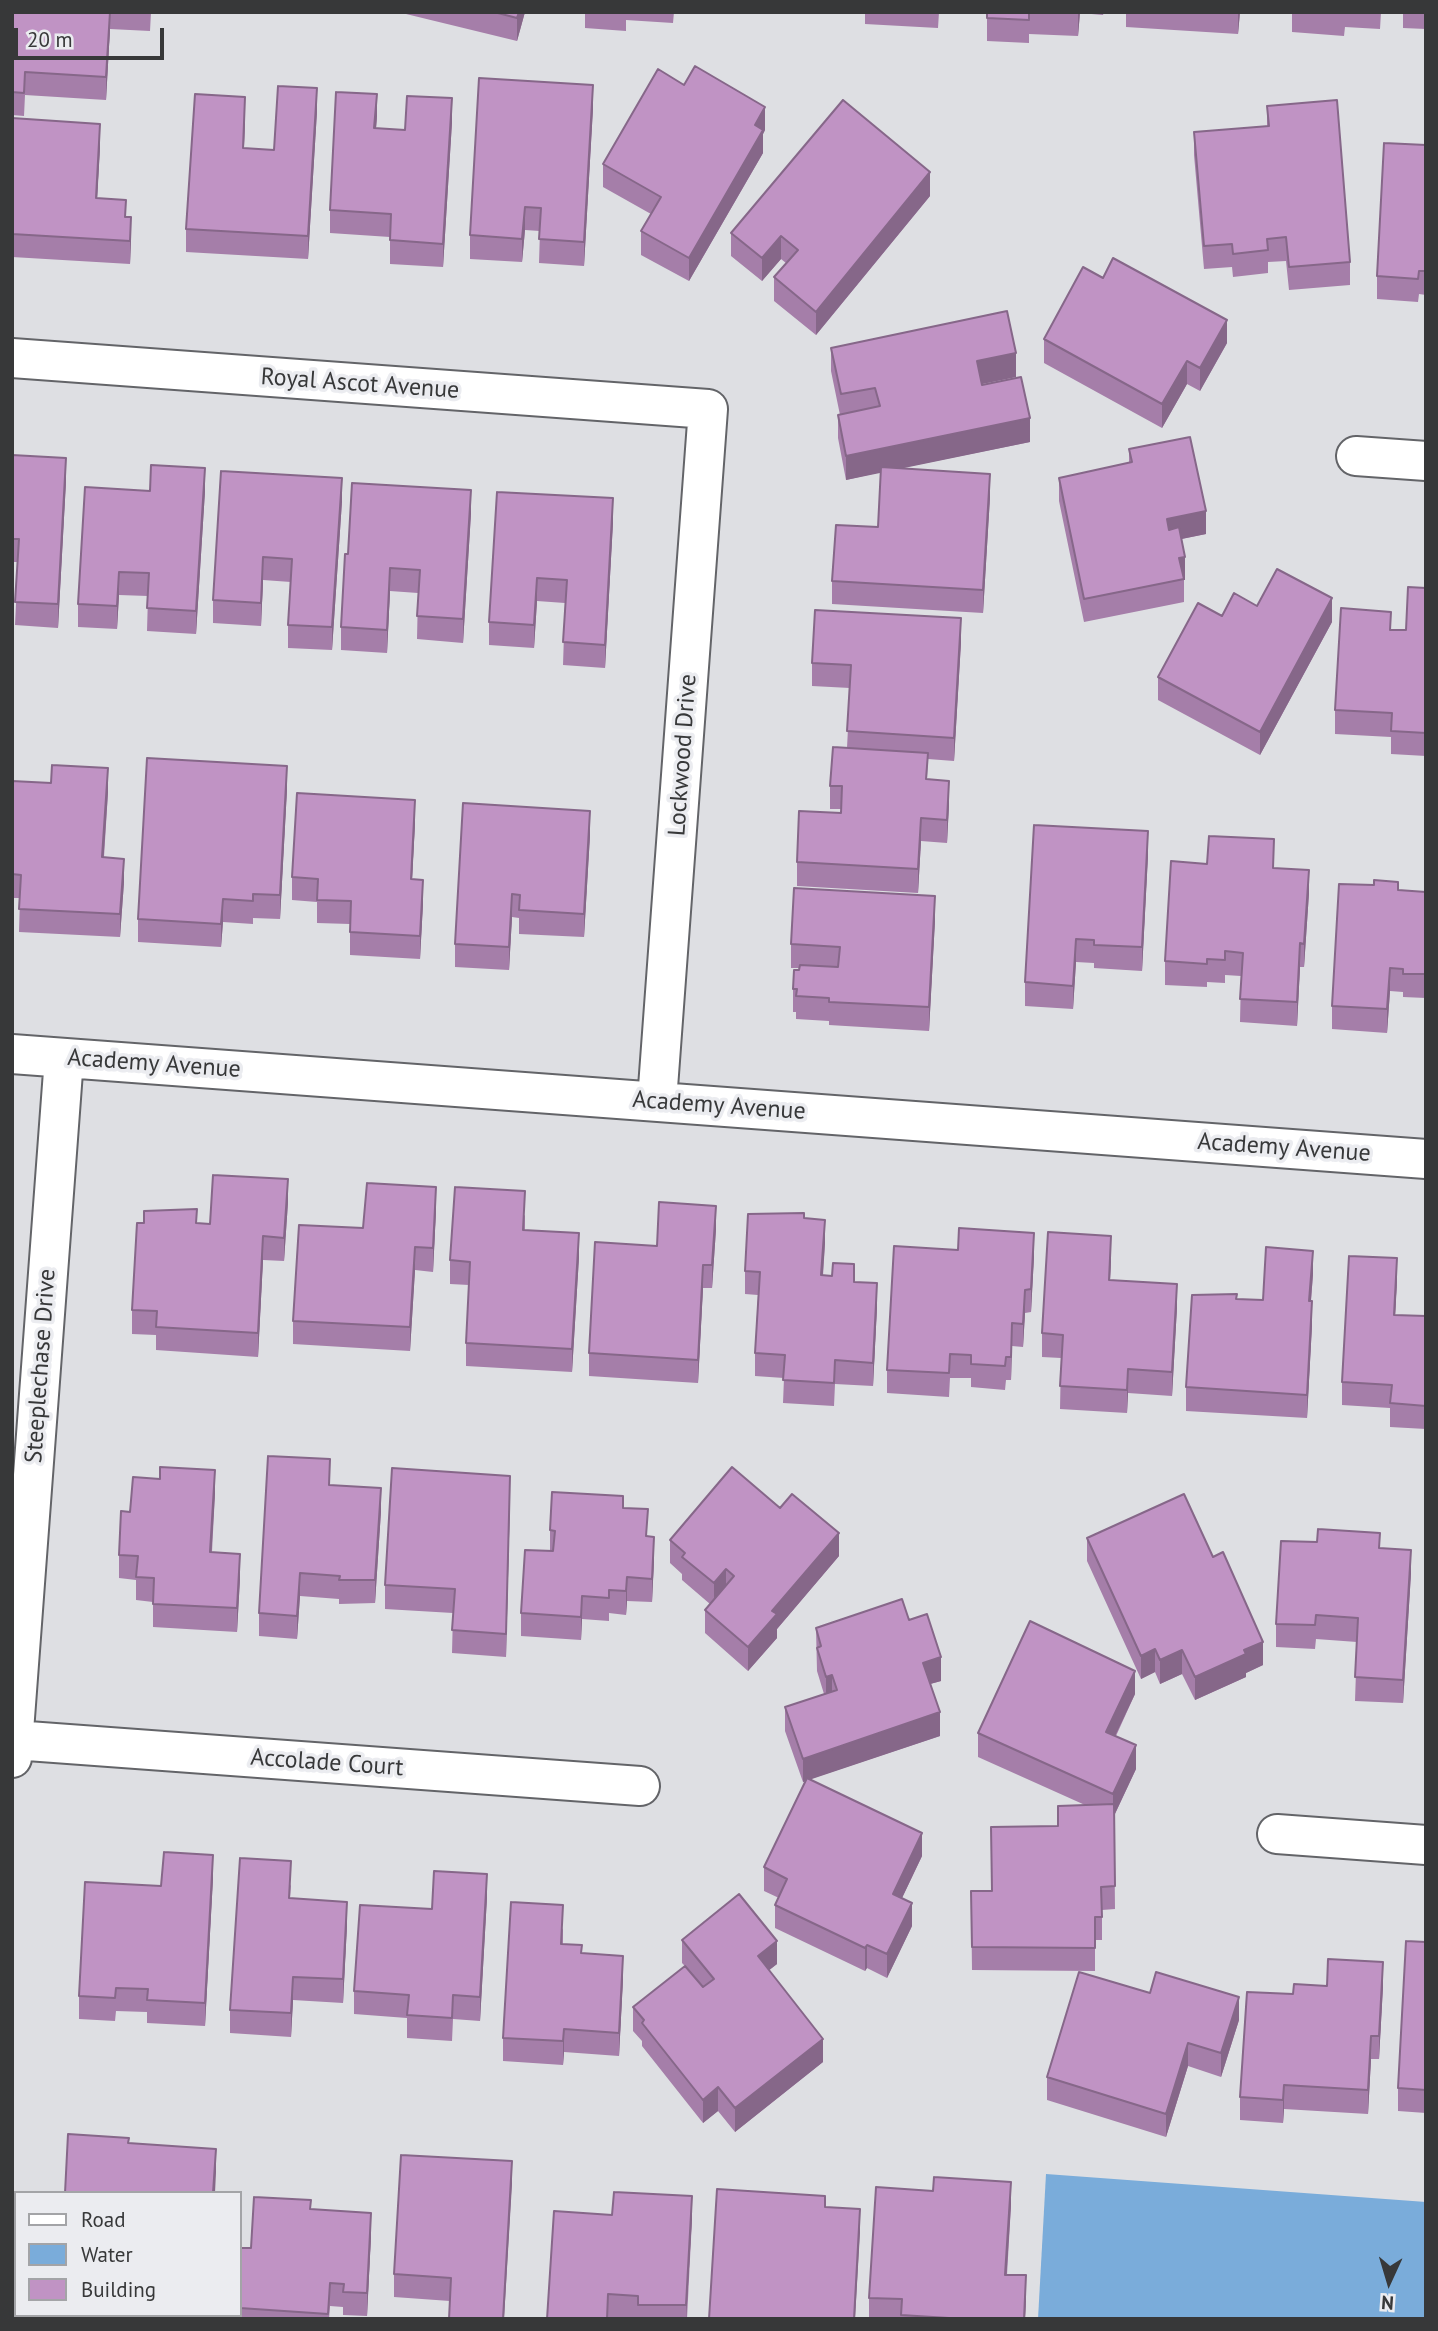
<!DOCTYPE html>
<html>
<head>
<meta charset="utf-8">
<style>
  body { margin:0 }
  #map { position:relative; width:1438px; height:2331px; overflow:hidden; background:#dedfe3; font-family:"PT Sans",sans-serif }
  canvas { display:block }
  .frame { position:absolute; inset:0; border:14px solid #373839; pointer-events:none }
  .legend { position:absolute; left:14px; top:2191px; width:228px; height:126px; box-sizing:border-box; background:#ebecf0; border:2px solid #a3a4a7; margin:0; padding:9px 12px; list-style:none; font-size:21px; color:#373839 }
  .legend li { display:flex; align-items:center; gap:14px; height:35px }
  .legend b { width:35px; border:2px solid #a3a4a7 }
  .north { position:absolute; left:1354px; top:2247px; width:70px; height:70px; -webkit-text-stroke:5px #ebecf0; paint-order:stroke; rotate:184deg; font-size:19px; font-weight:700; line-height:28px; text-align:center; color:#373839 }
  .north::after { content:''; display:block; margin:auto; width:24px; height:32px; background:#373839; clip-path:polygon(50% 0,100% 100%,50% 72%,0 100%) }
  .scale { position:absolute; left:14px; top:28px; width:150px; height:32px; box-sizing:border-box; border:4px solid #373839; border-top:0; padding-left:9px; font-size:21px; line-height:24px; white-space:nowrap; color:#373839; -webkit-text-stroke:5px #ebecf0; paint-order:stroke }
</style>
</head>
<body>
<div id="map">
<canvas width="1438" height="2331"></canvas>
<div class="frame"></div>
<ul class="legend">
<li><b style="height:9px;background:#fff"></b>Road</li>
<li><b style="height:19px;background:#7aacda"></b>Water</li>
<li><b style="height:19px;background:#c093c4"></b>Building</li>
</ul>
<div class="north">N</div>
<div class="scale">20 m</div>
</div>
<script>
const ctx = document.querySelector('canvas').getContext('2d');
ctx.lineJoin = 'round';
function paint(path, color) { ctx.fillStyle = color; ctx.fill(path, 'evenodd'); }
const poly = rows => new Path2D(rows.map(r => 'M' + r).join(''));
function strokePath(path, color, width, dash) { ctx.strokeStyle = color; ctx.lineWidth = width; ctx.lineCap = dash ? 'butt' : 'round'; ctx.setLineDash(dash || []); ctx.stroke(path); }
function label(font, color, halo, rows, align = 'center') {
  ctx.font = font + ' "PT Sans",sans-serif'; ctx.lineWidth = 7; ctx.setLineDash([]); ctx.textBaseline = 'middle'; ctx.strokeStyle = halo; ctx.fillStyle = color; for (const [text, x, y, turn = 0] of rows) {
    ctx.save(); ctx.translate(x, y); ctx.rotate((+turn || 0) * Math.PI / 180); ctx.textAlign = isNaN(turn) ? turn : align; if (halo) ctx.strokeText(text, 0, 0); ctx.fillText(text, 0, 0); ctx.restore();
  }
}
const water = poly([
  [1046,2174,1426,2202,1426,2319,1038,2319]
]);
const street = poly([
  [12,358,708,409,657,1101],
  [1356,456,1426,461],
  [12,1054,1426,1159],
  [14,1740,640,1786],
  [12,1758,64,1058],
  [1277,1834,1426,1845]
]);
const wall = poly([
  [12,12,151,12,150,31,110,29,106,100,25,95,24,116,12,115],
  [406,12,525,12,517,41,406,14],
  [585,12,674,12,673,23,626,20,626,31,585,28],
  [865,12,939,12,938,28,865,24],
  [987,12,1104,12,1103,15,1080,13,1078,36,1029,34,1029,43,987,41],
  [1126,12,1240,12,1238,34,1126,27],
  [1275,12,1381,12,1380,29,1345,27,1344,36,1292,32,1292,13],
  [1403,12,1426,12,1426,29,1403,28],
  [1267,106,1350,262,1350,285,1289,290,1286,261,1268,262,1268,273,1233,277,1232,267,1204,269,1194,155,1194,132,1267,126],
  [593,108,584,266,539,263,540,231,525,230,522,262,470,259,470,235],
  [317,111,308,259,186,252,186,229,245,120,244,148,274,150],
  [377,117,376,128,405,130,452,122,443,267,390,264,390,237,330,233,330,210],
  [12,118,100,147,97,198,126,217,131,241,130,264,12,257],
  [765,130,763,134,763,153,689,281,641,255,641,231,651,214,603,187,603,164],
  [1426,145,1426,295,1419,294,1418,302,1377,299,1377,276],
  [930,196,816,335,774,301,774,277,786,263,781,259,762,281,731,256,731,233],
  [1044,339,1227,343,1200,391,1187,384,1162,428,1044,363],
  [831,348,1016,377,982,384,1030,442,901,468,990,497,983,613,832,604,832,581,878,527,881,472,846,480,838,438,838,415,840,415,831,371],
  [1129,449,1206,534,1181,539,1185,580,1184,580,1184,602,1084,622,1059,501,1059,478,1129,463],
  [12,455,66,481,58,628,15,625,18,562,12,562],
  [221,471,342,501,332,650,288,648,288,625,291,582,263,580,261,626,213,623,213,600],
  [150,491,205,491,196,634,147,631,148,596,119,595,117,629,78,627,78,604],
  [497,492,613,522,605,668,563,665,565,603,537,601,534,648,489,645,489,622],
  [471,513,463,643,417,639,418,593,390,591,387,653,341,650,341,627,348,554],
  [1426,588,1426,756,1391,754,1391,737,1335,734,1335,710,1391,630,1406,630],
  [1257,606,1332,622,1260,755,1158,700,1158,677,1222,616],
  [961,642,954,761,928,759,927,779,949,804,947,843,921,841,918,893,797,886,797,862,841,813,841,809,830,809,830,786,847,748,850,688,812,686,812,663],
  [12,781,108,792,104,857,124,882,120,937,19,932,20,898,12,898],
  [287,789,280,919,253,918,253,924,223,922,221,947,138,942,138,919],
  [463,803,590,835,584,937,519,934,519,918,512,917,509,970,455,967,455,944],
  [415,823,412,879,423,903,420,959,350,955,350,924,317,923,317,902,292,900,292,877],
  [1148,855,1142,971,1094,968,1094,963,1076,962,1073,1009,1025,1006,1025,982],
  [1274,868,1309,893,1304,967,1300,967,1297,1026,1240,1022,1241,976,1225,975,1225,983,1207,982,1207,987,1165,985,1165,961],
  [1398,890,1426,892,1426,998,1403,997,1403,992,1390,991,1387,1033,1332,1029,1332,1006],
  [935,920,929,1031,829,1025,829,1021,796,1019,796,1012,793,1012,793,989,799,968,791,968,791,944],
  [288,1202,284,1261,263,1260,258,1357,156,1350,156,1335,132,1334,132,1310,144,1223,210,1224],
  [436,1210,433,1272,415,1270,410,1351,293,1344,293,1321,363,1228],
  [525,1215,525,1230,579,1257,572,1372,466,1366,466,1343,469,1285,450,1284,450,1260],
  [804,1218,825,1243,823,1276,854,1282,877,1307,873,1386,835,1384,834,1406,783,1403,784,1378,755,1376,755,1353,758,1295,745,1294,745,1271],
  [716,1229,712,1288,703,1288,698,1383,589,1376,589,1353,657,1246],
  [1034,1256,1031,1312,1025,1313,1023,1347,1012,1346,1011,1380,1006,1380,1005,1390,971,1387,971,1378,950,1378,949,1397,887,1393,887,1370],
  [1111,1259,1110,1280,1177,1307,1172,1396,1128,1393,1127,1413,1060,1409,1061,1358,1042,1357,1042,1333],
  [1313,1274,1311,1301,1312,1325,1307,1418,1186,1411,1186,1387,1237,1299,1263,1300],
  [1397,1281,1395,1315,1426,1316,1426,1429,1390,1427,1390,1408,1342,1405,1342,1382],
  [330,1485,381,1511,375,1603,339,1604,339,1599,300,1596,297,1639,259,1636,259,1613],
  [215,1493,212,1552,240,1578,237,1632,153,1627,153,1602,136,1600,136,1580,119,1578,119,1555,130,1512],
  [510,1499,506,1657,452,1653,453,1613,385,1609,385,1585],
  [623,1508,648,1536,654,1560,652,1602,627,1601,626,1615,609,1613,609,1621,582,1619,581,1640,521,1636,521,1613,550,1551,550,1530],
  [780,1508,839,1556,777,1629,777,1638,748,1671,705,1633,705,1610,710,1604,682,1580,682,1574,670,1563,670,1540],
  [1087,1538,1213,1557,1263,1665,1246,1673,1246,1677,1195,1700,1182,1674,1160,1684,1155,1672,1141,1679,1087,1561],
  [1380,1548,1411,1573,1403,1703,1355,1701,1357,1642,1316,1639,1315,1649,1276,1647,1276,1624],
  [909,1620,941,1681,930,1684,940,1736,810,1779,922,1856,902,1898,912,1926,887,1978,867,1968,865,1971,775,1928,775,1905,779,1898,764,1891,764,1867,805,1781,803,1782,785,1731,785,1707,824,1694,817,1671,816,1628],
  [1135,1694,1116,1736,1136,1769,1114,1816,1115,1909,1102,1910,1102,1940,1095,1940,1095,1971,972,1970,971,1891,992,1891,1058,1826,1058,1806,1085,1805,978,1757,978,1733],
  [213,1878,205,2026,147,2023,147,2012,116,2011,115,2021,79,2019,79,1996,161,1886],
  [291,1884,290,1898,347,1925,343,2003,293,2000,291,2037,230,2033,230,2010],
  [487,1897,480,2021,453,2019,452,2041,407,2038,407,2018,354,2014,354,1991,432,1909],
  [563,1928,563,1944,582,1953,623,1979,619,2056,564,2052,563,2065,503,2061,503,2038],
  [682,1940,777,1964,769,1970,823,2062,735,2132,718,2111,703,2123,642,2046,642,2041,633,2031,633,2007,685,1966,682,1963],
  [1426,1942,1426,2113,1398,2111,1398,2088],
  [1327,1986,1383,1986,1379,2059,1371,2059,1368,2114,1284,2109,1283,2123,1240,2120,1240,2097,1293,1994],
  [1150,1993,1239,2020,1221,2077,1188,2066,1166,2137,1047,2100,1047,2077],
  [512,2184,450,2301,394,2297,394,2274],
  [1011,2205,1007,2275,1026,2299,1025,2319,869,2319,869,2298],
  [311,2209,371,2236,367,2316,343,2315,343,2307,330,2306,329,2319,231,2319,231,2315,240,2315,240,2248,251,2248],
  [692,2219,687,2319,636,2319,608,2317,547,2319],
  [148,2315,208,2315,207,2319,148,2319]
]);
const shadedWall = poly([
  [110,12,110,29,106,100,106,77],
  [519,12,525,12,517,41,517,18],
  [1078,12,1080,12,1078,36],
  [1238,12,1240,12,1238,34],
  [593,85,593,108,584,266,584,242],
  [317,88,317,111,308,259,308,236],
  [377,94,377,117,374,151,374,128],
  [245,97,245,120,243,171,243,148],
  [452,98,452,122,443,267,443,244],
  [765,107,765,130,763,134,763,153,689,281,689,258,755,125],
  [100,124,100,147,96,221,96,198],
  [930,172,930,196,816,335,816,312],
  [525,207,525,230,522,262,522,239],
  [131,217,131,241,130,264,130,241],
  [781,236,781,259,762,281,762,258],
  [1227,320,1227,343,1200,391,1200,368],
  [1016,353,1016,377,977,385,977,361],
  [1187,361,1187,384,1162,428,1162,404],
  [1030,418,1030,442,846,480,846,456],
  [66,458,66,481,58,628,58,604],
  [205,468,205,491,196,634,196,611],
  [990,474,990,497,983,613,983,590],
  [342,478,342,501,332,650,332,627],
  [471,490,471,513,463,643,463,619],
  [613,498,613,522,605,668,605,645],
  [1206,511,1206,534,1167,542,1167,519],
  [263,557,263,580,261,626,261,603],
  [1185,557,1185,580,1184,580,1179,558],
  [390,568,390,591,387,653,387,630],
  [119,572,119,595,117,629,117,606],
  [537,578,537,601,534,648,534,625],
  [1332,598,1332,622,1260,755,1260,732],
  [961,618,961,642,954,761,954,738],
  [287,766,287,789,280,919,280,895],
  [108,768,108,792,102,880,102,857],
  [949,781,949,804,947,843,947,820],
  [415,800,415,823,411,902,411,879],
  [590,811,590,835,584,937,584,914],
  [921,818,921,841,918,893,918,869],
  [1148,831,1148,855,1142,971,1142,947],
  [124,859,124,882,120,937,120,914],
  [1309,870,1309,893,1304,967,1304,944],
  [423,880,423,903,420,959,420,936],
  [512,894,512,917,509,970,509,947],
  [935,896,935,920,929,1031,929,1007],
  [223,899,223,922,221,947,221,924],
  [1076,939,1076,962,1073,1009,1073,986],
  [1300,943,1300,967,1297,1026,1297,1002],
  [1390,968,1390,991,1387,1033,1387,1009],
  [288,1179,288,1202,284,1261,284,1238],
  [436,1187,436,1210,433,1272,433,1248],
  [716,1206,716,1229,712,1288,712,1265],
  [825,1220,825,1243,821,1299,821,1275],
  [579,1233,579,1257,572,1372,572,1349],
  [1034,1233,1034,1256,1031,1312,1031,1289],
  [263,1236,263,1260,258,1357,258,1333],
  [1111,1236,1111,1259,1109,1303,1109,1280],
  [415,1247,415,1270,410,1351,410,1327],
  [1313,1251,1313,1274,1309,1324,1309,1301],
  [1397,1258,1397,1281,1394,1338,1394,1315],
  [703,1265,703,1288,698,1383,698,1360],
  [877,1283,877,1307,873,1386,873,1363],
  [1177,1284,1177,1307,1172,1396,1172,1372],
  [1025,1290,1025,1313,1023,1347,1023,1324],
  [1312,1301,1312,1325,1307,1418,1307,1395],
  [1012,1323,1012,1346,1011,1380,1011,1357],
  [1128,1369,1128,1393,1127,1413,1127,1390],
  [215,1470,215,1493,210,1576,210,1552],
  [510,1476,510,1499,506,1657,506,1634],
  [381,1488,381,1511,375,1603,375,1580],
  [839,1533,839,1556,777,1629,777,1638,748,1671,748,1647,772,1611],
  [654,1537,654,1560,652,1602,652,1579],
  [1411,1550,1411,1573,1403,1703,1403,1680],
  [240,1554,240,1578,237,1632,237,1608],
  [726,1569,726,1592,714,1607,714,1583],
  [300,1573,300,1596,297,1639,297,1616],
  [627,1577,627,1601,626,1615,626,1591],
  [582,1596,582,1619,581,1640,581,1617],
  [1263,1642,1263,1665,1246,1673,1246,1677,1195,1700,1195,1677,1244,1650],
  [1155,1649,1155,1672,1141,1679,1141,1656],
  [1182,1650,1182,1674,1160,1684,1160,1660],
  [941,1657,941,1681,923,1686,923,1663],
  [1135,1671,1135,1694,1106,1755,1106,1732],
  [832,1675,832,1698,826,1700,826,1677],
  [940,1712,940,1736,803,1782,803,1759],
  [1136,1745,1136,1769,1113,1818,1113,1794],
  [922,1833,922,1856,893,1917,893,1894],
  [213,1855,213,1878,205,2026,205,2003],
  [487,1874,487,1897,480,2021,480,1997],
  [347,1902,347,1925,343,2003,343,1979],
  [912,1903,912,1926,887,1978,887,1954],
  [777,1941,777,1964,758,1979,758,1956],
  [867,1945,867,1968,865,1971,865,1948],
  [623,1956,623,1979,619,2056,619,2033],
  [1383,1962,1383,1986,1379,2059,1379,2036],
  [293,1977,293,2000,291,2037,291,2013],
  [1239,1997,1239,2020,1221,2077,1221,2053],
  [564,2029,564,2052,563,2065,563,2041],
  [1371,2036,1371,2059,1368,2114,1368,2090],
  [823,2039,823,2062,735,2132,735,2108],
  [1188,2043,1188,2066,1166,2137,1166,2114],
  [1284,2085,1284,2109,1283,2123,1283,2100],
  [718,2087,718,2111,703,2123,703,2100],
  [216,2149,216,2172,215,2193,213,2193],
  [512,2161,512,2184,504,2319,503,2319],
  [1011,2182,1011,2205,1005,2298,1005,2275],
  [692,2196,692,2219,686,2319,686,2305],
  [860,2209,860,2232,855,2319,854,2319],
  [371,2213,371,2236,367,2316,367,2293],
  [1026,2275,1026,2299,1025,2319,1024,2319]
]);
const building = poly([
  [12,12,110,12,106,77,25,72,24,93,12,92,12,12],
  [494,12,519,12,517,18,494,12],
  [987,12,1029,12,1029,20,987,18,987,12],
  [695,66,765,107,755,125,763,130,689,258,641,231,661,197,603,164,658,69,684,85,695,66],
  [479,78,593,85,584,242,539,239,541,208,525,207,522,239,470,235,479,78],
  [278,86,317,88,308,236,186,229,195,94,245,97,243,148,274,150,278,86],
  [336,92,377,94,374,128,405,130,407,96,452,98,443,244,390,240,391,214,330,210,336,92],
  [843,100,930,172,816,312,774,277,798,250,781,236,762,258,731,233,843,100],
  [1337,100,1350,262,1289,267,1286,237,1267,239,1268,250,1233,254,1232,244,1204,246,1194,132,1269,126,1267,106,1337,100],
  [12,118,100,124,96,198,126,200,125,217,131,217,130,241,12,234,12,118],
  [1384,143,1426,145,1426,271,1419,271,1418,279,1377,276,1384,143],
  [1113,258,1227,320,1200,368,1187,361,1162,404,1044,339,1083,267,1103,278,1113,258],
  [1007,311,1016,353,977,361,982,385,1021,377,1030,418,846,456,838,415,880,406,875,388,841,394,831,348,1007,311],
  [1190,437,1206,511,1167,519,1169,530,1179,527,1185,557,1179,558,1184,579,1084,599,1059,478,1132,462,1129,449,1190,437],
  [12,455,66,458,58,604,15,602,19,539,12,539,12,455],
  [151,465,205,468,196,611,147,608,149,573,119,572,117,606,78,604,85,487,150,491,151,465],
  [881,467,990,474,983,590,832,581,836,525,878,527,881,467],
  [221,471,342,478,332,627,288,625,292,559,263,557,261,603,213,600,221,471],
  [352,483,471,490,463,619,417,616,420,570,390,568,387,630,341,627,345,554,348,554,352,483],
  [497,492,613,498,605,645,563,642,567,580,537,578,534,625,489,622,497,492],
  [1277,569,1332,598,1260,732,1158,677,1198,603,1222,616,1234,593,1257,606,1277,569],
  [1408,587,1426,588,1426,733,1391,731,1392,713,1335,710,1341,608,1391,612,1390,630,1406,630,1408,587],
  [815,610,961,618,954,738,847,731,851,665,812,663,815,610],
  [833,747,928,753,926,779,949,781,947,820,921,818,918,869,797,862,799,811,841,813,842,786,830,786,833,747],
  [147,758,287,766,280,895,253,894,253,901,223,899,221,924,138,919,147,758],
  [52,765,108,768,102,857,124,859,120,914,19,909,21,875,12,874,12,781,51,783,52,765],
  [297,793,415,800,411,879,423,880,420,936,350,932,351,901,317,900,318,879,292,877,297,793],
  [463,803,590,811,584,914,519,910,520,895,512,894,509,947,455,944,463,803],
  [1034,825,1148,831,1142,947,1094,945,1094,940,1076,939,1073,986,1025,982,1034,825],
  [1209,836,1274,839,1273,868,1309,870,1304,944,1300,943,1297,1002,1240,999,1243,953,1225,951,1225,960,1207,959,1207,964,1165,961,1171,861,1207,864,1209,836],
  [1374,880,1398,882,1398,890,1426,892,1426,974,1403,974,1403,969,1390,968,1387,1009,1332,1006,1339,884,1374,885,1374,880],
  [794,888,935,896,929,1007,829,1002,829,998,796,996,797,989,793,989,794,970,799,970,800,965,838,967,840,947,791,944,794,888],
  [213,1175,288,1179,284,1238,263,1236,258,1333,156,1327,157,1311,132,1310,137,1223,144,1223,144,1211,197,1209,196,1223,210,1224,213,1175],
  [367,1183,436,1187,433,1248,415,1247,410,1327,293,1321,299,1225,363,1228,367,1183],
  [455,1187,525,1191,523,1230,579,1233,572,1349,466,1343,470,1262,450,1260,455,1187],
  [659,1202,716,1206,712,1265,703,1265,698,1360,589,1353,595,1242,657,1246,659,1202],
  [804,1213,804,1218,825,1220,821,1275,832,1276,833,1263,854,1264,854,1282,877,1283,873,1363,835,1360,834,1383,783,1380,785,1355,755,1353,760,1272,745,1271,748,1214,804,1213],
  [959,1228,1034,1233,1031,1289,1025,1290,1023,1324,1012,1323,1011,1357,1006,1357,1005,1366,971,1364,971,1355,950,1354,949,1373,887,1370,894,1246,958,1250,959,1228],
  [1048,1232,1111,1236,1109,1280,1177,1284,1172,1372,1128,1369,1127,1390,1060,1386,1063,1335,1042,1333,1048,1232],
  [1266,1247,1313,1251,1309,1301,1312,1301,1307,1395,1186,1387,1192,1295,1237,1294,1236,1299,1263,1300,1266,1247],
  [1349,1256,1397,1258,1394,1315,1426,1316,1426,1406,1390,1403,1392,1385,1342,1382,1349,1256],
  [268,1456,330,1459,329,1485,381,1488,375,1580,339,1580,340,1576,300,1573,297,1616,259,1613,268,1456],
  [160,1467,215,1470,210,1552,240,1554,237,1608,153,1604,154,1578,136,1577,138,1556,119,1555,121,1511,130,1512,133,1477,160,1479,160,1467],
  [732,1467,780,1508,792,1494,839,1533,772,1611,777,1614,748,1647,705,1610,734,1576,726,1569,714,1583,682,1557,685,1553,670,1540,732,1467],
  [392,1468,510,1476,506,1634,452,1630,455,1589,385,1585,392,1468],
  [552,1492,623,1496,623,1508,648,1509,646,1536,654,1537,652,1579,627,1577,626,1591,609,1590,609,1598,582,1596,581,1617,521,1613,525,1550,553,1551,555,1531,550,1530,552,1492],
  [1184,1494,1213,1557,1223,1552,1263,1642,1244,1650,1246,1654,1195,1677,1182,1650,1160,1660,1155,1649,1141,1656,1087,1538,1184,1494],
  [1318,1529,1380,1533,1379,1548,1411,1550,1403,1680,1355,1677,1358,1618,1316,1615,1315,1625,1276,1624,1281,1541,1317,1542,1318,1529],
  [902,1599,909,1620,927,1614,941,1657,923,1663,940,1712,803,1759,785,1707,837,1690,832,1675,826,1677,817,1648,821,1646,816,1628,902,1599],
  [1030,1621,1135,1671,1106,1732,1136,1745,1113,1794,978,1733,1030,1621],
  [807,1778,922,1833,893,1894,912,1903,887,1954,867,1945,865,1948,775,1905,787,1879,764,1867,807,1778],
  [1114,1804,1115,1886,1101,1887,1102,1917,1095,1917,1095,1948,972,1947,971,1891,992,1891,991,1827,1058,1826,1058,1806,1114,1804],
  [164,1852,213,1855,205,2003,147,2000,148,1989,116,1988,115,1998,79,1996,85,1882,161,1886,164,1852],
  [240,1858,291,1861,289,1898,347,1902,343,1979,293,1977,291,2013,230,2010,240,1858],
  [434,1871,487,1874,480,1997,453,1995,452,2018,407,2015,409,1995,354,1991,360,1905,432,1909,434,1871],
  [739,1894,777,1941,758,1956,823,2039,735,2108,718,2087,703,2100,642,2023,644,2020,633,2007,685,1966,703,1987,714,1979,682,1940,739,1894],
  [511,1902,563,1905,561,1944,582,1945,581,1953,623,1956,619,2033,564,2029,563,2041,503,2038,511,1902],
  [1406,1941,1426,1942,1426,2090,1398,2088,1406,1941],
  [1328,1959,1383,1962,1379,2036,1371,2036,1368,2090,1284,2085,1283,2100,1240,2097,1247,1992,1293,1994,1294,1984,1327,1986,1328,1959],
  [1079,1972,1150,1993,1156,1972,1239,1997,1221,2053,1188,2043,1166,2114,1047,2077,1079,1972],
  [68,2134,129,2138,128,2143,216,2149,213,2193,65,2193,68,2134],
  [401,2155,512,2161,503,2319,449,2319,451,2278,394,2274,401,2155],
  [934,2177,1011,2182,1005,2275,1026,2275,1024,2319,965,2319,901,2315,902,2299,869,2298,876,2187,933,2191,934,2177],
  [717,2189,825,2196,825,2207,860,2209,854,2319,709,2319,717,2189],
  [614,2192,692,2196,686,2305,638,2305,638,2296,608,2294,607,2319,547,2319,554,2211,612,2215,614,2192],
  [254,2197,311,2200,310,2209,371,2213,367,2293,343,2292,344,2284,330,2283,328,2314,240,2308,240,2248,251,2248,254,2197]
]);
const streetNames = [
  ["Royal Ascot Avenue",360,384,4],
  ["Lockwood Drive",683,755,-86],
  ["Academy Avenue",154,1064,4],
  ["Academy Avenue",719,1106,4],
  ["Academy Avenue",1284,1148,4],
  ["Steeplechase Drive",41,1366,-86],
  ["Accolade Court",327,1763,4]
];
paint(water, '#7aacda');
strokePath(street, '#636468', 42);
strokePath(street, '#fff', 38);
paint(wall, '#a57ea9');
paint(shadedWall, '#866789');
paint(building, '#c093c4');
strokePath(building, '#866789', 2);
label('24px', '#373839', '#ebecf0', streetNames);
</script>
</body>
</html>
